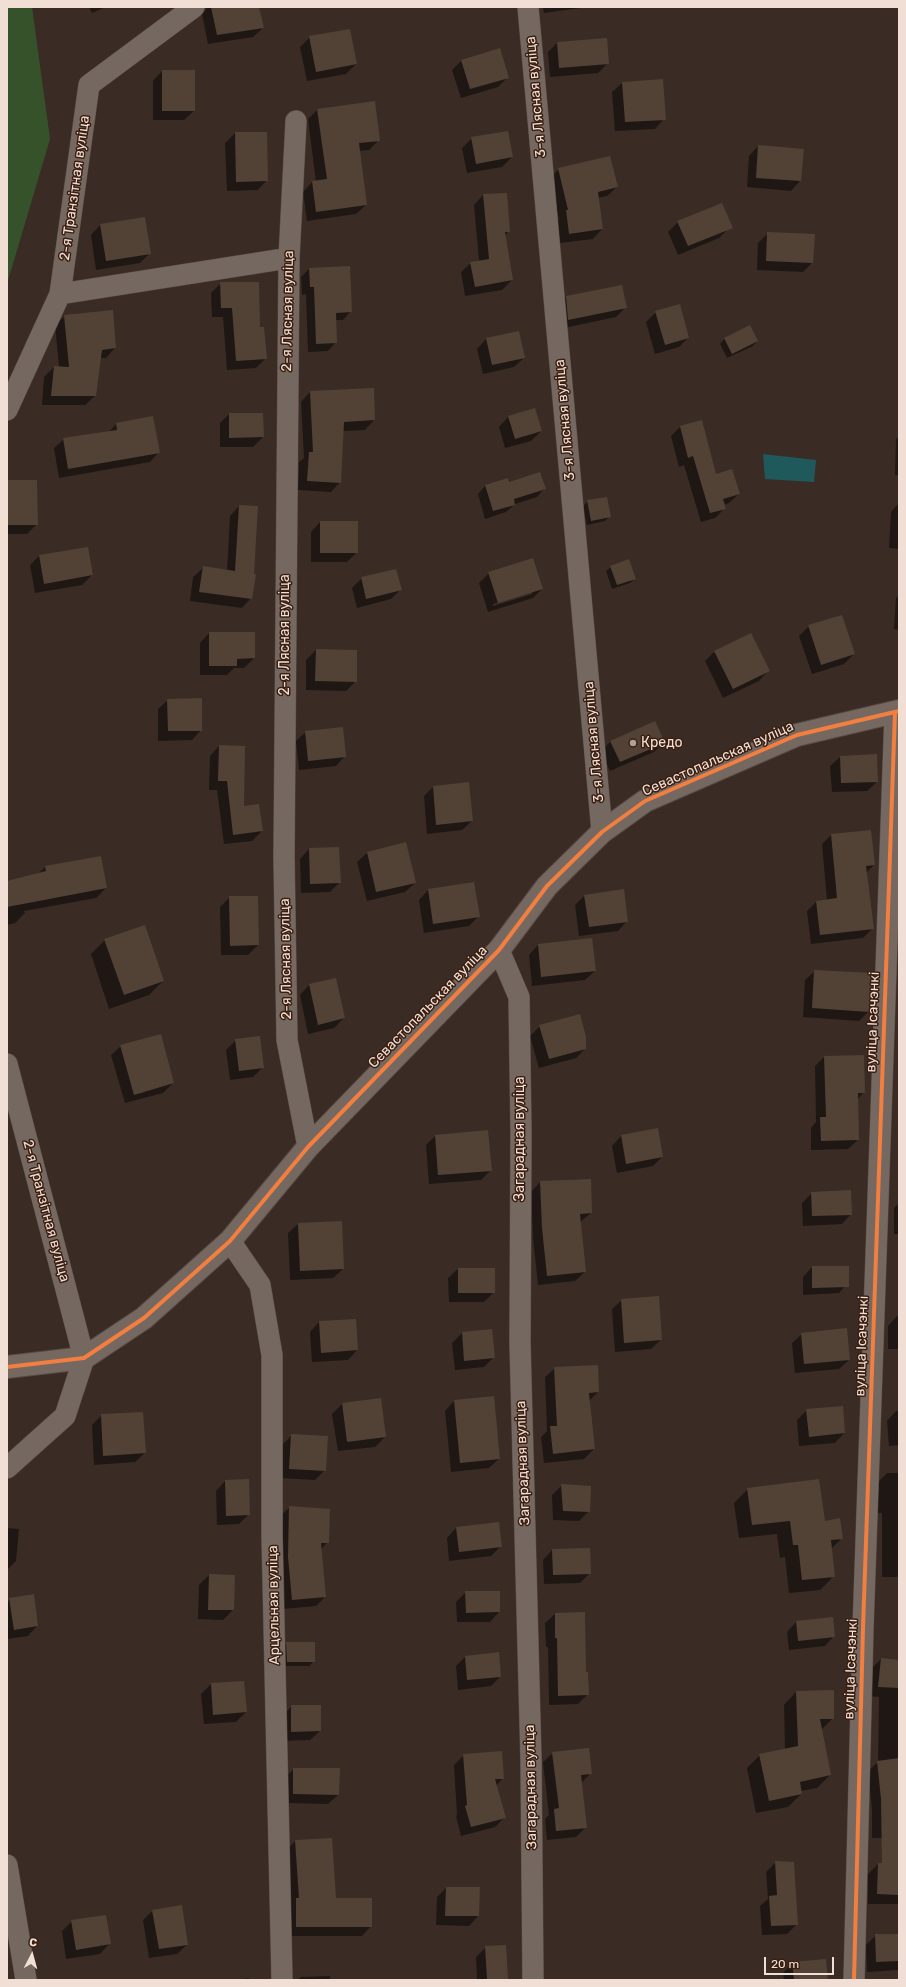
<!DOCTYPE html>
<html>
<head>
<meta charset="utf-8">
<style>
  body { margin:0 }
  #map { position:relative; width:906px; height:1987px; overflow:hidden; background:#3a2c24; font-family:Rubik,sans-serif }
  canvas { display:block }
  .frame { position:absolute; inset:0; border:8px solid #f1ded5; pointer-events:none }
  .north { position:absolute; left:12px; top:1935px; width:40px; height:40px; -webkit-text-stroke:3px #3a1f10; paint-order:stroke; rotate:6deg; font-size:11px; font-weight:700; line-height:16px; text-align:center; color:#f1ded5 }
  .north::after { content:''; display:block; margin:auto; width:14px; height:18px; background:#f1ded5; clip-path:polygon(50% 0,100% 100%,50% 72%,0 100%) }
  .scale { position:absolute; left:764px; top:1957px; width:70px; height:18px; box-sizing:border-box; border:2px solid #f1ded5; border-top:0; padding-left:5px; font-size:12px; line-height:14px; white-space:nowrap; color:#f1ded5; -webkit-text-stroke:3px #3a1f10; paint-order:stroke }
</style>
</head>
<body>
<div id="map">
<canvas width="906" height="1987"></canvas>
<div class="frame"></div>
<div class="north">С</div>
<div class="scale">20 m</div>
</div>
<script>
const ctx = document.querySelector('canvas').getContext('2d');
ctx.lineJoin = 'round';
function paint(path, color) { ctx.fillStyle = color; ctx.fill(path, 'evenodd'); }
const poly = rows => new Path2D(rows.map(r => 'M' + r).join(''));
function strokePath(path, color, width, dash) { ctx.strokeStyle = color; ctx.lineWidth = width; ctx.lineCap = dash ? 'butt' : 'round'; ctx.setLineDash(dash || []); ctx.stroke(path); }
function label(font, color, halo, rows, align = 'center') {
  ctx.font = font + ' Rubik,sans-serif'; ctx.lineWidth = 3; ctx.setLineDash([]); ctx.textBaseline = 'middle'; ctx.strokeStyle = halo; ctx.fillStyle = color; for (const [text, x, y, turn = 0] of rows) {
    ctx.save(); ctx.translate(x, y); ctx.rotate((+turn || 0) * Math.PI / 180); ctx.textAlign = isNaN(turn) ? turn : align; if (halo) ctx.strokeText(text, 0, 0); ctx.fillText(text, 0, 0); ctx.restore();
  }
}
const green = poly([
  [7,7,32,7,50,139,7,284]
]);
const water = poly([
  [763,454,816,460,814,482,765,479]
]);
const shadow = poly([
  [89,7,106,7,92,13],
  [208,7,258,7,263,28,253,37,208,44,202,14],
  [543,7,588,7,544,13],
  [310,37,356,64,346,74,307,81,300,47],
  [557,43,608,63,598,73,550,77,548,52],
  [462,60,508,77,498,87,461,98,452,70],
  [162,71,194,111,184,120,153,120,153,81],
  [622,83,664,119,655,129,615,131,612,92],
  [318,109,379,140,369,150,359,151,366,205,356,214,307,221,303,192,312,182,316,182,308,119],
  [235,133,267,180,258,190,227,191,225,143],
  [472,138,512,157,502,167,467,173,462,148],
  [758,146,803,150,800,181,791,191,747,187,749,156],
  [559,169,617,187,607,196,598,198,602,229,593,239,560,243,557,221,559,219,549,179],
  [483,195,509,231,504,236,512,280,502,290,465,296,461,272,471,263,479,261,474,205],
  [716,206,729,228,719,238,678,255,668,232,678,222],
  [100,225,150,253,140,263,96,270,91,235],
  [768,233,812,263,803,272,757,270,758,243],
  [309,269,351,311,343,320,336,320,336,342,328,351,308,352,306,294,302,295,301,277],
  [221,283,259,328,266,358,256,368,227,370,223,317,212,317,211,293],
  [566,297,626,307,616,317,559,329,557,307],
  [656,312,688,338,679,347,655,354,646,322],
  [65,316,115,348,106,358,99,358,95,396,85,405,42,405,44,377,54,367,59,367,55,325],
  [750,327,757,341,753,346,727,358,720,344,724,339],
  [486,339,524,358,514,367,483,374,477,349],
  [310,392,374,420,365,430,343,431,340,482,331,492,298,490,299,462,304,458,301,402],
  [229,414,263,437,253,447,220,447,220,423],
  [508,417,541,431,531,441,505,448,499,427],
  [116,424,159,452,150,462,59,478,54,448,64,439,109,432],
  [680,427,716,475,739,494,729,503,724,505,725,508,715,518,701,522,684,465,679,467,671,436],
  [899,437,899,475,895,475,896,439],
  [7,481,37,524,27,534,7,534],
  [508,483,544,489,537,497,515,504,506,512,485,519,478,494,485,486],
  [588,501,609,517,605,521,587,525,583,506],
  [899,503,899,549,889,548,891,512],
  [239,506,251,598,242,608,190,601,193,577,203,568,227,571,230,516],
  [320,522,357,552,347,562,311,562,311,532],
  [39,556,92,575,82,585,35,593,30,565],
  [611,567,635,579,630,583,612,589,606,571],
  [489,573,542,589,533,598,488,612,479,583],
  [532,591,532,594,493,606,493,604],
  [362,578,400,590,391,599,357,608,352,588],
  [899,595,899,630,894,629,896,598],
  [809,626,854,654,844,664,812,674,799,636],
  [209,633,254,658,244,668,234,668,227,675,200,675,200,643],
  [316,650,356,681,346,691,306,690,306,660],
  [714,652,768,671,759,681,723,698,705,661],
  [168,700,201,730,192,740,158,741,158,709],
  [306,732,345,756,336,766,299,770,296,741],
  [611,741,663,743,654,752,610,771,601,751],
  [219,746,243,807,262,831,252,841,224,844,217,790,209,790,210,756],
  [840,757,877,782,867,791,832,792,830,766],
  [433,787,472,821,462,830,427,834,424,796],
  [831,835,874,865,866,873,873,928,863,938,811,944,807,911,816,902,827,901,822,844],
  [405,843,415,883,405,892,367,901,357,862,367,853],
  [309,849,340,882,330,892,301,893,300,859],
  [45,867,106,888,96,898,24,911,25,913,15,923,7,925,7,882,38,874],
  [428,890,479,916,469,926,424,933,419,900],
  [584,896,627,921,618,931,579,936,575,905],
  [230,897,258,945,248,955,221,955,220,907],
  [105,940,163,981,149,995,109,1009,91,954],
  [538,945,595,971,585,980,532,986,529,955],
  [815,971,869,1011,859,1021,803,1017,805,980],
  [335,979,344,1018,334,1028,308,1034,300,995,309,985],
  [540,1026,585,1049,576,1058,539,1068,530,1036],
  [236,1040,263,1067,253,1077,230,1080,226,1050],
  [121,1046,173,1083,163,1093,125,1103,111,1055],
  [824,1057,864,1092,857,1100,858,1140,848,1149,811,1150,811,1128,816,1122,815,1066],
  [435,1136,491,1170,481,1180,429,1184,426,1145],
  [621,1136,662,1157,653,1166,617,1173,612,1146],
  [540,1182,591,1213,579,1223,585,1272,575,1281,538,1285,533,1238,531,1192],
  [812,1193,851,1214,842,1224,803,1226,802,1203],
  [899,1203,899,1251,898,1234,894,1234,894,1208],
  [341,1222,343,1269,333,1278,290,1280,288,1233,298,1224],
  [812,1267,848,1283,839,1293,803,1295,803,1277],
  [458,1269,494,1269,494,1292,484,1302,449,1302,448,1278],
  [622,1300,661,1340,651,1349,615,1352,612,1309],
  [897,1316,899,1316,899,1349,888,1349,888,1326],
  [319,1322,357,1350,348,1360,312,1362,310,1332],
  [491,1330,494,1357,484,1367,455,1370,452,1343,462,1333],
  [802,1334,849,1360,839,1369,795,1373,792,1343],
  [555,1368,598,1392,589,1401,594,1449,584,1459,544,1463,541,1437,547,1431,545,1377],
  [380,1399,385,1437,375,1447,338,1451,332,1414,342,1404],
  [454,1401,499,1459,489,1468,451,1472,445,1411],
  [807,1410,844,1433,835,1443,799,1446,797,1420],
  [896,1411,899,1411,899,1445,889,1446,887,1421],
  [102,1415,145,1453,135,1462,94,1465,92,1425],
  [292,1435,325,1470,315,1480,280,1478,282,1445],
  [887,1473,899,1473,899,1577,882,1577,882,1513,877,1513,878,1482],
  [225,1481,249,1514,239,1524,217,1525,216,1491],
  [562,1485,589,1511,579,1521,553,1520,552,1495],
  [748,1489,824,1522,842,1538,831,1549,834,1576,820,1590,789,1593,785,1557,780,1558,777,1534,739,1538,734,1503],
  [289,1508,328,1542,320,1550,325,1597,316,1606,283,1609,279,1517],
  [7,1528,19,1529,16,1561,7,1570],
  [456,1528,501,1546,491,1556,449,1561,447,1538],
  [552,1550,590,1573,580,1583,544,1584,543,1560],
  [209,1575,233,1610,223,1620,198,1619,199,1585],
  [466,1592,499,1592,499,1612,490,1622,457,1622,456,1602],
  [10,1599,37,1626,28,1636,7,1639,7,1602],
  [584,1613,585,1673,588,1694,578,1704,549,1705,548,1647,546,1647,545,1623,555,1614],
  [796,1622,834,1636,825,1646,789,1650,787,1632],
  [287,1643,314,1661,309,1666,283,1666,282,1648],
  [465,1657,500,1677,491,1686,458,1690,456,1666],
  [881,1659,899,1661,899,1838,872,1838,872,1809,868,1771,878,1762,879,1697,869,1696,871,1669],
  [243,1682,246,1712,236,1722,204,1724,201,1694,211,1684],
  [796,1692,833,1718,821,1730,830,1775,817,1788,801,1791,801,1794,788,1807,756,1813,747,1768,760,1755,785,1750,784,1705],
  [292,1706,320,1731,310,1740,282,1741,282,1716],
  [553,1753,591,1773,581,1783,586,1827,576,1837,547,1840,545,1819,549,1815,543,1762],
  [464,1755,503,1778,496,1786,505,1817,495,1827,461,1836,456,1816,457,1815,454,1765],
  [294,1769,338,1795,328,1804,284,1803,284,1778],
  [295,1841,335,1899,371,1926,362,1936,287,1936,286,1851],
  [776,1862,797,1924,787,1934,762,1935,760,1906,768,1899,766,1872],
  [878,1864,899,1864,899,1904,868,1904,868,1874],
  [446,1888,478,1916,469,1926,436,1925,437,1897],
  [153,1910,187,1945,177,1954,149,1958,143,1920],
  [72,1921,109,1944,100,1954,66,1959,62,1931],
  [876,1935,899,1935,898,1970,867,1972,866,1945],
  [486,1947,507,1979,506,1980,477,1980,476,1957],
  [792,1963,827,1980,784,1980,783,1973],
  [330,1976,330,1980,297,1980,301,1977],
  [249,1978,249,1980,239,1980]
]);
const building = poly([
  [211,7,259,7,264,28,217,35],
  [350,29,357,64,316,72,309,36],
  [607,38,609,64,559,68,557,42],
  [500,48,509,78,470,89,461,60],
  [162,70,195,70,195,111,162,111],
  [663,79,666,120,625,122,622,82],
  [375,101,380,141,359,143,367,205,316,212,312,181,327,179,317,109],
  [508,131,513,157,476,164,471,137],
  [235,132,267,132,268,181,236,182],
  [758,145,804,149,801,181,756,178],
  [610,156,618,187,598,192,603,229,569,234,566,210,568,210,558,168],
  [507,193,510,232,505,232,513,280,475,287,470,262,489,259,483,194],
  [722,203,733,228,688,246,677,221],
  [145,217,151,254,106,261,100,224],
  [767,232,815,234,813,263,766,261],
  [350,266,352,312,336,313,337,343,316,344,314,287,310,287,309,268],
  [220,282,259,282,260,327,264,327,267,359,236,361,232,308,221,308],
  [622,285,627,308,568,320,566,296],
  [680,304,689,338,665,345,655,311],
  [113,310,116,348,102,350,96,396,51,396,54,366,69,367,64,315],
  [750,325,758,341,732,354,724,338],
  [519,331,525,358,492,365,486,338],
  [374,388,375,420,344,422,341,483,307,481,309,452,313,452,310,391],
  [535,408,542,431,515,439,508,416],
  [229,413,263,413,264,437,229,438],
  [153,416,160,453,68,469,63,438,117,430,116,423],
  [702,420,716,474,732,469,740,494,723,499,726,509,710,513,693,456,688,458,680,426],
  [540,472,546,489,514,499,515,505,493,511,485,485,508,478,509,482],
  [7,480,37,480,38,525,7,525],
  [607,497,611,517,591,521,587,500],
  [239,505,258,506,254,574,256,574,252,599,199,592,203,566,235,571],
  [320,521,358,521,358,553,320,553],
  [88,547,93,575,44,584,39,555],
  [533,558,543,589,498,603,488,572],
  [629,559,636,579,617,585,610,566],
  [396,569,402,590,366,599,361,577],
  [842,615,855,654,821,665,808,625],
  [209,632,255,632,255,658,237,659,237,666,209,666],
  [751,633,770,671,733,689,714,651],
  [316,649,357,650,357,682,315,681],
  [202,698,202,731,168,731,167,699],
  [655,721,665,743,620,762,610,741],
  [343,727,346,757,308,761,305,731],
  [219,745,245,746,244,806,259,804,263,831,233,835,227,781,218,781],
  [877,754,878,782,841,783,840,756],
  [469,782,473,821,436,825,433,786],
  [871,830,875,865,866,866,874,929,820,935,816,901,837,898,831,834],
  [406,842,416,883,376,892,367,852],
  [339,847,341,883,310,884,309,848],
  [101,856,107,888,7,907,7,881,46,871,45,866],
  [474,882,480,917,433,924,428,889],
  [624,889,628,922,589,927,584,895],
  [229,896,258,896,259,945,230,946],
  [145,925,164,981,124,995,104,939],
  [592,938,596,971,541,977,538,944],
  [814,970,872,973,869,1012,812,1008],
  [336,978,345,1018,318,1025,309,984],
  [580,1014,586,1037,586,1049,549,1059,539,1025],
  [161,1034,174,1083,134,1095,120,1045],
  [260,1036,264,1068,239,1071,235,1039],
  [864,1055,865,1093,858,1093,859,1140,821,1141,820,1117,826,1117,824,1056],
  [658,1128,663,1157,626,1164,621,1135],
  [488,1130,492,1171,438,1175,435,1135],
  [591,1179,592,1213,580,1214,586,1272,547,1276,542,1228,540,1181],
  [851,1190,852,1215,812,1216,811,1192],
  [342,1221,344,1269,300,1271,298,1223],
  [812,1266,849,1266,849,1287,812,1288],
  [458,1268,495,1268,495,1293,458,1293],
  [659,1296,662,1340,624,1343,621,1299],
  [356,1319,358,1350,321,1353,319,1321],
  [847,1328,850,1360,804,1364,801,1333],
  [492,1329,495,1358,464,1361,462,1332],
  [598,1365,599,1392,589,1393,595,1449,553,1454,550,1426,557,1426,554,1367],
  [494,1396,500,1459,460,1463,454,1400],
  [381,1398,386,1437,347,1442,342,1403],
  [843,1406,845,1433,809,1437,806,1409],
  [143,1412,146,1453,103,1456,101,1414],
  [291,1434,328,1436,326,1471,289,1469],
  [249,1479,250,1515,226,1516,225,1480],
  [819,1479,825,1521,840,1518,843,1539,831,1540,835,1577,802,1580,798,1545,793,1545,790,1521,752,1525,747,1488],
  [561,1484,591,1486,590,1512,563,1511],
  [289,1506,330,1509,329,1543,321,1543,326,1597,292,1600,288,1557],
  [499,1522,502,1547,459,1552,456,1527],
  [590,1548,591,1574,553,1575,552,1549],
  [209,1574,235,1575,234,1610,208,1610],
  [465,1591,500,1591,500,1612,466,1613],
  [34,1594,38,1626,14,1630,9,1598],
  [585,1612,586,1672,588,1672,589,1695,558,1696,557,1638,555,1638,555,1613],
  [833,1617,835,1637,798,1641,796,1621],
  [286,1642,315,1642,315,1662,287,1662],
  [499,1652,501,1677,467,1680,465,1656],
  [881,1658,899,1660,899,1688,878,1687],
  [244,1681,247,1712,213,1715,211,1683],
  [834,1690,834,1719,820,1719,831,1775,800,1782,802,1794,769,1801,759,1754,798,1746,796,1691],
  [291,1705,321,1705,321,1731,291,1732],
  [589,1748,592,1774,581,1775,587,1828,556,1831,554,1809,559,1808,552,1752],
  [502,1751,504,1779,495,1779,506,1818,471,1827,465,1806,467,1805,463,1754],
  [899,1758,899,1895,877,1894,878,1863,882,1863,881,1799,877,1761],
  [293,1768,340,1768,339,1795,293,1794],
  [332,1838,336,1898,372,1898,372,1927,296,1927,296,1898,299,1898,295,1840],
  [775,1861,794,1862,798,1925,771,1926,769,1896,777,1895],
  [446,1887,480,1887,479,1916,445,1916],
  [182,1905,188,1945,159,1949,152,1910],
  [106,1915,111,1944,76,1950,71,1920],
  [875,1934,899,1934,899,1961,876,1962],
  [506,1945,508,1979,487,1980,485,1946],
  [826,1959,828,1980,794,1980,792,1962]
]);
const minor = poly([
  [528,7,602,832],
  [296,121,289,258,284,857,287,1040,308,1147],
  [60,294,289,258],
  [7,410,60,294,89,85,194,7],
  [499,950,519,997,521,1131,520,1343,531,1760,533,1980],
  [7,1064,84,1358,65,1416,7,1468],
  [230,1241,260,1285,272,1355,272,1536,282,1980],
  [7,1865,26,1980],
  [854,1980,863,1628,895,712]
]);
const tertiary = poly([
  [7,1367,84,1358,144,1318,230,1241,308,1147,499,950,547,886,602,832,645,801,797,735,899,711]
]);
const cycleway = poly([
  [7,1367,84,1358,144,1318,230,1241,308,1147,499,950,547,886,602,832,645,801,797,735,899,711],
  [854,1980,863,1628,895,712]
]);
const markers = [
  [633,743,4,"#b1a097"]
];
const streetNames = [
  ["3-я Лясная вуліца",536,97,-95],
  ["2-я Транзітная вуліца",75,188,-82],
  ["2-я Лясная вуліца",288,311,-89],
  ["3-я Лясная вуліца",565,420,-95],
  ["2-я Лясная вуліца",285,635,-90],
  ["3-я Лясная вуліца",594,742,-95],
  ["Севастопальская вуліца",718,759,-24],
  ["2-я Лясная вуліца",286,959,-91],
  ["Севастопальская вуліца",428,1007,-46],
  ["вуліца Ісачэнкі",873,1022,-88],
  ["Загарадная вуліца",520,1139,-90],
  ["2-я Транзітная вуліца",46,1211,75],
  ["вуліца Ісачэнкі",862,1346,-88],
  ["Загарадная вуліца",523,1463,-92],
  ["Арцельная вуліца",274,1605,-91],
  ["вуліца Ісачэнкі",851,1669,-88],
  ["Загарадная вуліца",531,1787,-91]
];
const poiNames = [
  ["Кредо",641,743]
];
paint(green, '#35522a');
paint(water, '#20595c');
paint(shadow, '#0007');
paint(building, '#514235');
strokePath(minor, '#574942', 22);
strokePath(tertiary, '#574942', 24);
strokePath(minor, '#756861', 21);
strokePath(tertiary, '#756861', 22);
strokePath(cycleway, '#f27e40', 4);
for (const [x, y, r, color] of markers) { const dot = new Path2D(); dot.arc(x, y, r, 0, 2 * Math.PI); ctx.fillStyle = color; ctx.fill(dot); strokePath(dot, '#3a1f10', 1.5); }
label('14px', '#f1ded5', '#3a1f10', streetNames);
label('14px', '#f1ded5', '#3a1f10', poiNames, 'left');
</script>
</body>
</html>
